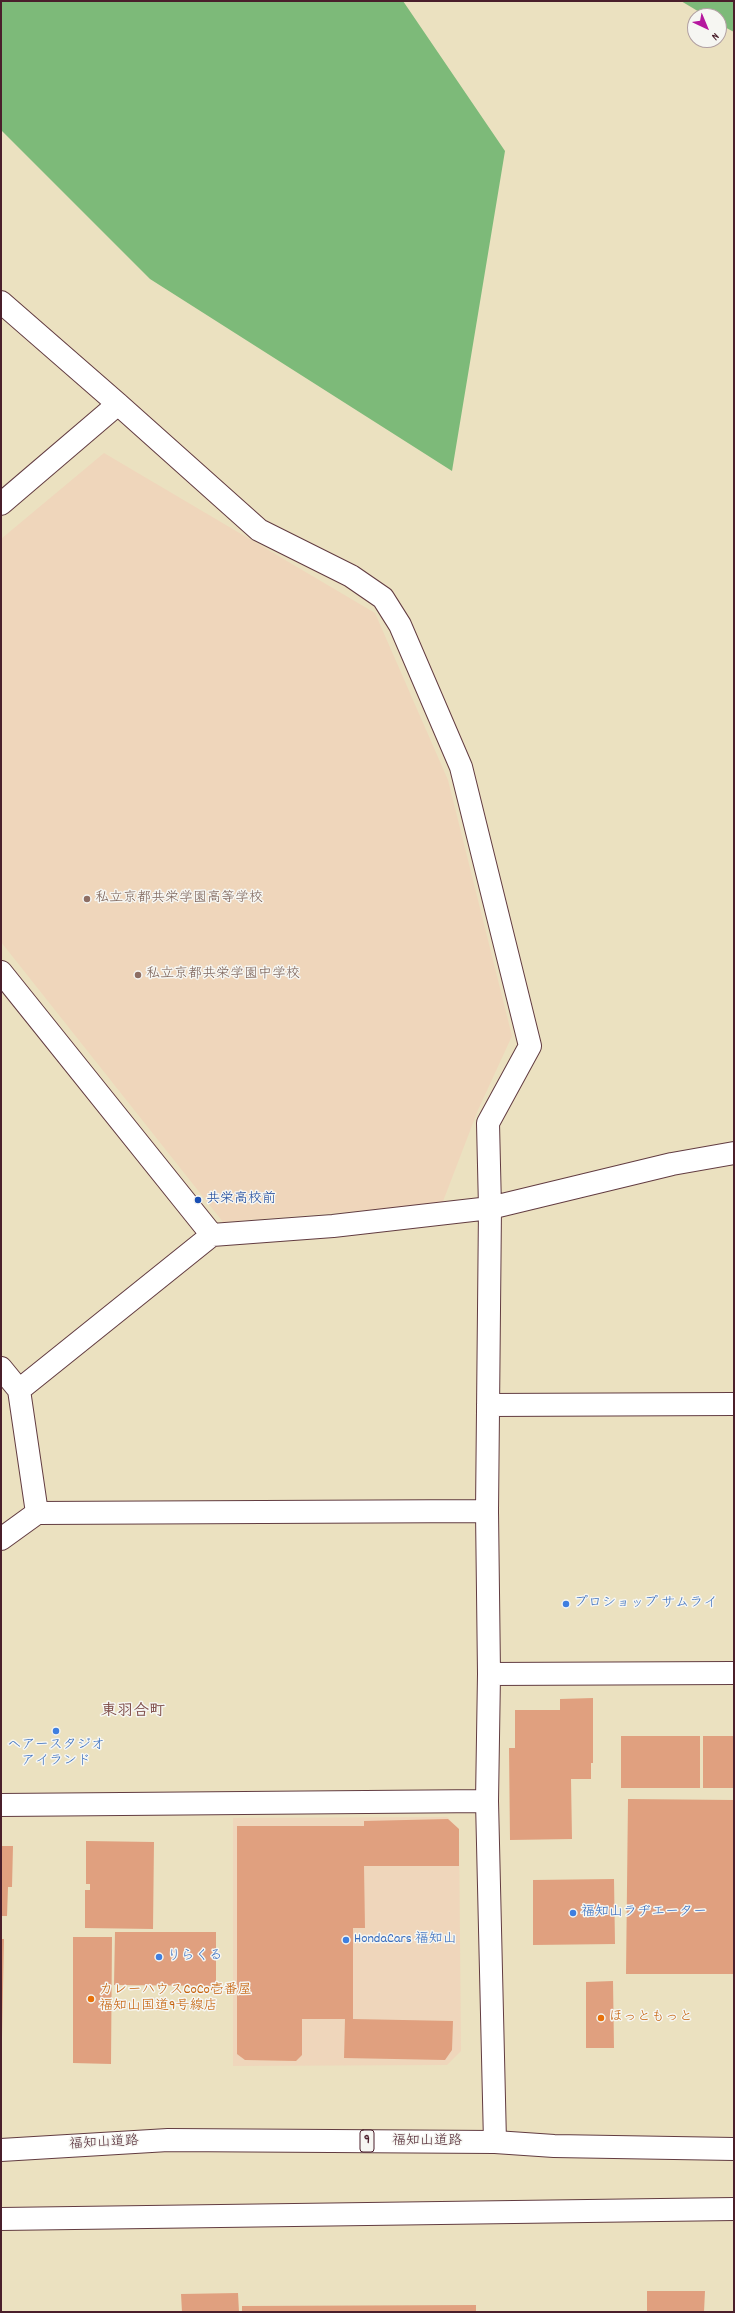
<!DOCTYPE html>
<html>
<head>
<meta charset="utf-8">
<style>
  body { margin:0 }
  #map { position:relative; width:735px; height:2313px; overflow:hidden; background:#ebe1c0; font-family:Dekko,sans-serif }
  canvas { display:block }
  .frame { position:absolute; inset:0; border:2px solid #4a1f2b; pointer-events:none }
  .north { position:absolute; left:687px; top:8px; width:40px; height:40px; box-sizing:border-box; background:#f6f6f2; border:1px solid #b1a0a2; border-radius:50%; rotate:136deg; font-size:11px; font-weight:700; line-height:16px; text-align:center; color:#4a1f2b }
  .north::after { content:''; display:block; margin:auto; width:14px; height:18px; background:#b5179e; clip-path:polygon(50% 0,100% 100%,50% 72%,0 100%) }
</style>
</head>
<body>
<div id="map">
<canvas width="735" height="2313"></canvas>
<div class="frame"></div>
<div class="north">N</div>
</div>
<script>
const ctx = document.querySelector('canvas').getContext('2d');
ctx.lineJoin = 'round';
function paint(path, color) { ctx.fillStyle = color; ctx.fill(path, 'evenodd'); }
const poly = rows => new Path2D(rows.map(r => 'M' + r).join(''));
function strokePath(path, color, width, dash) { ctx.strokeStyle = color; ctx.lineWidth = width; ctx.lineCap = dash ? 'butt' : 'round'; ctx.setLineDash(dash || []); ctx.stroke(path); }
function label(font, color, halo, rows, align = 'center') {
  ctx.font = font + ' Dekko,"Klee One",sans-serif'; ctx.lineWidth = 3; ctx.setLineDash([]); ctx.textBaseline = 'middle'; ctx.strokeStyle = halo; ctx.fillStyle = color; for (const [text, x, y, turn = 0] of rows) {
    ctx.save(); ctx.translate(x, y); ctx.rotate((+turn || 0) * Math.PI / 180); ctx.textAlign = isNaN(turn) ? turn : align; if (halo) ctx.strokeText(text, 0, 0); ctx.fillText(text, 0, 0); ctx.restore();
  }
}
const built = poly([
  [104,453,375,613,448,780,512,1036,478,1110,442,1204,223,1222,1,942,1,539],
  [447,1817,459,1829,461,2051,447,2065,233,2066,233,1818]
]);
const forest = poly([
  [1,1,403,1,505,151,452,471,150,279,1,130],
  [681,1,734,1,734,32,719,24,719,16,706,16]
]);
const building = poly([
  [593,1698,593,1763,591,1763,591,1779,571,1779,572,1839,510,1840,509,1748,515,1748,515,1710,560,1710,560,1699],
  [621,1736,700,1736,700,1788,621,1788],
  [703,1736,734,1736,734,1788,703,1788],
  [628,1799,734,1800,733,1974,626,1974],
  [448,1819,459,1829,459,1866,364,1866,365,1928,353,1928,353,2019,453,2021,452,2050,445,2060,344,2058,345,2019,302,2019,302,2055,296,2061,245,2060,237,2054,237,1826,364,1826,364,1821],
  [86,1841,154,1842,153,1929,85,1928,85,1890,90,1890,90,1884,86,1884],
  [1,1846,13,1846,12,1887,8,1887,7,1916,1,1916],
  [614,1879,615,1944,533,1945,533,1880],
  [115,1932,216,1932,216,1986,114,1985],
  [73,1937,112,1937,111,2064,73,2063],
  [1,1939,4,1939,2,2037,1,2037],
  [613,1981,614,2048,586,2048,586,1982],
  [647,2291,705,2291,704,2312,647,2312],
  [238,2293,239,2312,182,2312,181,2294],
  [476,2305,476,2312,242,2312,242,2306]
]);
const minor = poly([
  [1,302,118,404,259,530,351,576,383,598,400,625,461,767,530,1046,488,1123,490,1208,487,1511,489,1674,487,1801,495,2142],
  [1,504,118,404],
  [1,972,212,1235],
  [1,1368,19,1390],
  [488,1405,734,1404],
  [37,1513,19,1390,212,1235,333,1226,490,1208,672,1164,734,1153],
  [1,1539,37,1513,487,1511],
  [489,1674,734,1673],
  [1,1805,487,1801]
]);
const highway = poly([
  [1,2150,168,2140,495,2142,554,2146,734,2149],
  [1,2219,734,2209]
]);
const markers = [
  [87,899,4,"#8d6e63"],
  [138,975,4,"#8d6e63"],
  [198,1200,4,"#1a4fb4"],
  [566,1604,4,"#3f7fe0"],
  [56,1731,4,"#3f7fe0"],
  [573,1913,4,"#3f7fe0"],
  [346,1940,4,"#3f7fe0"],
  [159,1957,4,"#3f7fe0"],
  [91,1999,4,"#e8710a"],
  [601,2018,4,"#e8710a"]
];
const shields = [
  [367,2141,14]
];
const shieldNames = [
  ["9",367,2141]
];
const educationNames = [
  ["私立京都共栄学園高等学校",95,899],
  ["私立京都共栄学園中学校",146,975]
];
const transitNames = [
  ["共栄高校前",206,1200]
];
const shopNames = [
  ["プロショップ サムライ",574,1604],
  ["ヘアースタジオ",56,1746,"center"],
  ["アイランド",56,1762,"center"],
  ["福知山ラヂエーター",581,1913],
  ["HondaCars 福知山",354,1940],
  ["りらくる",167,1957]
];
const foodNames = [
  ["カレーハウスCoCo壱番屋",99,1991],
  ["福知山国道9号線店",99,2007],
  ["ほっともっと",609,2018]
];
const streetNames = [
  ["福知山道路",427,2142],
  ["福知山道路",104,2144,-3]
];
const quarterNames = [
  ["東羽合町",133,1713]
];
paint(built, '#efd6bb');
paint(forest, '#7dba79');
paint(building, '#e0a07f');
strokePath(minor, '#623c41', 24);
strokePath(highway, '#623c41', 24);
strokePath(minor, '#fff', 22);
strokePath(highway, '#fff', 22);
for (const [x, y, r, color] of markers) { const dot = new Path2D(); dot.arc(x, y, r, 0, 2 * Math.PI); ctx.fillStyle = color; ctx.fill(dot); strokePath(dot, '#f6f6f2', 1.5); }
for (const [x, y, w] of shields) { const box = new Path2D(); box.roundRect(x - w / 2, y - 11, w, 22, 3); ctx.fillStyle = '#f6f6f2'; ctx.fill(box); strokePath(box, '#4a1f2b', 1); }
label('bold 13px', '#4a1f2b', null, shieldNames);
label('14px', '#785e54', '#f6f6f2', educationNames, 'left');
label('14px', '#164399', '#f6f6f2', transitNames, 'left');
label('14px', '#366cbe', '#f6f6f2', shopNames, 'left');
label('14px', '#c56008', '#f6f6f2', foodNames, 'left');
label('14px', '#4a1f2b', '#f6f6f2', streetNames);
label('bold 16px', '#7e4c48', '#f6f6f2', quarterNames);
</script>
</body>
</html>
